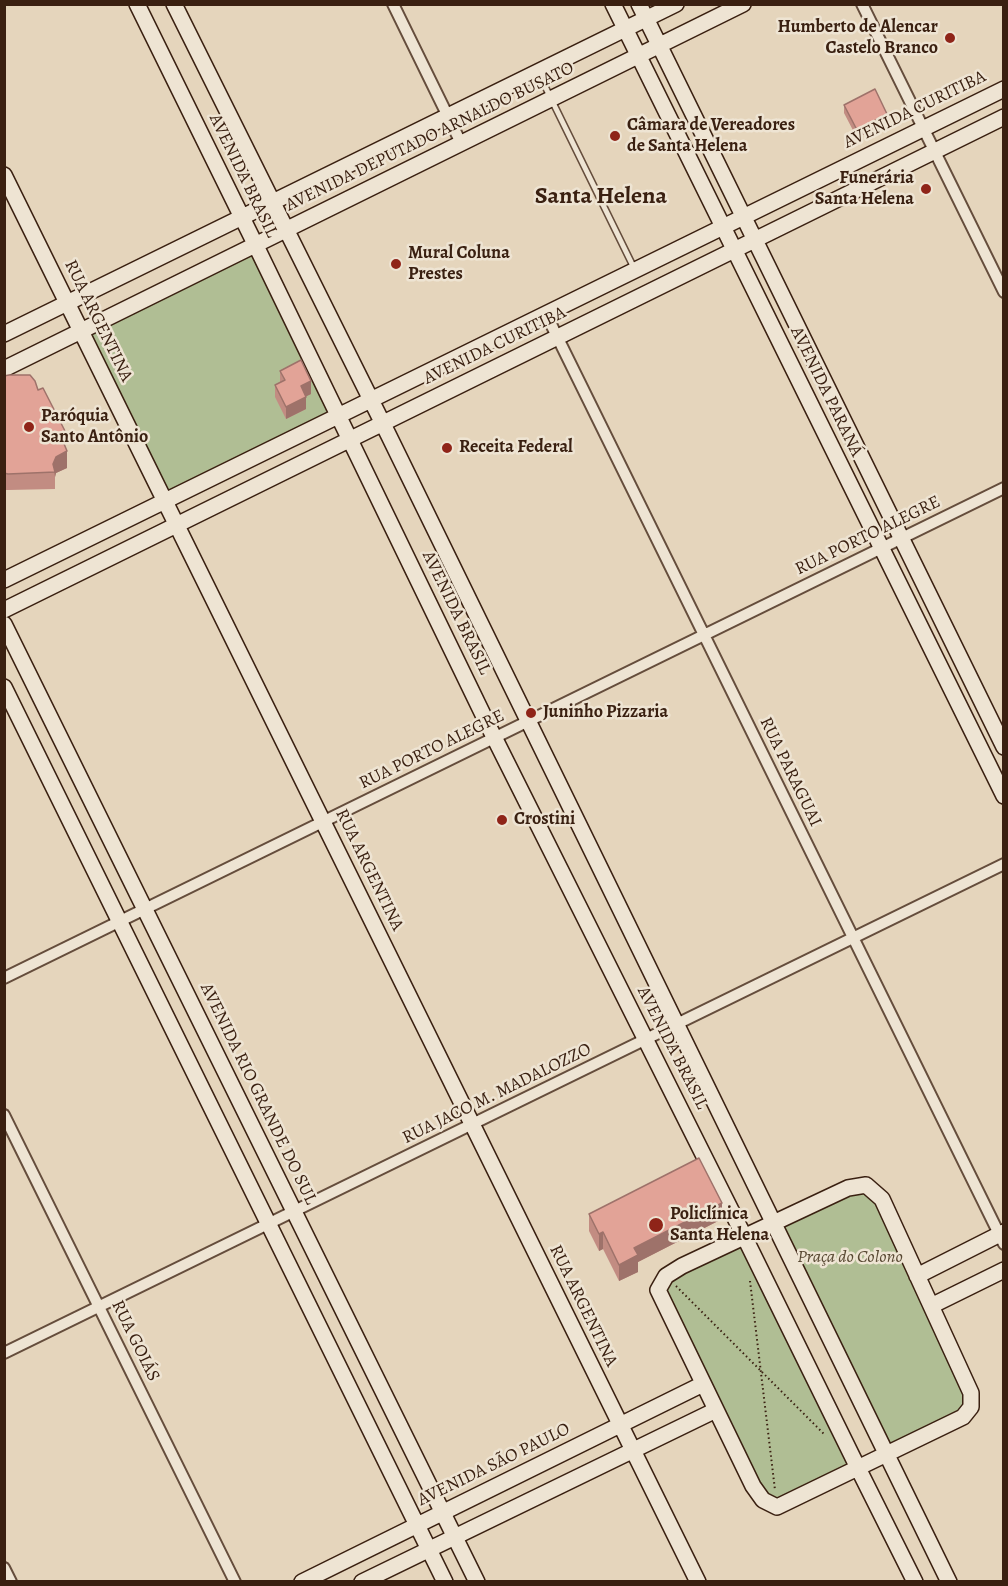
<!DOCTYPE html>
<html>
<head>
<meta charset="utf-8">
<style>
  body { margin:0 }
  #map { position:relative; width:1008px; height:1586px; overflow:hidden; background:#e5d5bc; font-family:Alegreya,serif }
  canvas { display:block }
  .frame { position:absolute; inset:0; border:6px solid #3a2011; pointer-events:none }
</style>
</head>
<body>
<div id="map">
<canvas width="1008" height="1586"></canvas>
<div class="frame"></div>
</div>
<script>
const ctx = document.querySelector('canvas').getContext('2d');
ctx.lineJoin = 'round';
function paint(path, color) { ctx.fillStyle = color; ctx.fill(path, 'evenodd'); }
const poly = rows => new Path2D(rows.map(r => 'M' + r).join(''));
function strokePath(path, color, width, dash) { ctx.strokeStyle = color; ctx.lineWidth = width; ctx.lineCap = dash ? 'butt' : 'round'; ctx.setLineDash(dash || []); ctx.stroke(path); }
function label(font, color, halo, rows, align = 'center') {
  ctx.font = font + ' Alegreya,serif'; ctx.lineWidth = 5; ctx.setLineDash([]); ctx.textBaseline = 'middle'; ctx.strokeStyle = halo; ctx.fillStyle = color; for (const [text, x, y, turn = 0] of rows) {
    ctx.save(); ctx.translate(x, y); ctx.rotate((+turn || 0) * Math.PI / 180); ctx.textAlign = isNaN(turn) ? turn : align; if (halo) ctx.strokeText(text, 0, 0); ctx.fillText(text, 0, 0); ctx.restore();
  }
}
const green = poly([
  [255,254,334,414,167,495,87,333],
  [866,1191,878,1202,966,1394,966,1405,960,1413,888,1447,780,1225,851,1192],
  [742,1243,851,1465,780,1500,766,1496,664,1292,668,1282]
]);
const path = poly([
  [750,1281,775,1490],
  [676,1286,825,1435]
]);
const lane = poly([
  [538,72,634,268]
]);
const street = poly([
  [393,4,461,143],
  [862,4,1004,292],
  [546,314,1004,1244],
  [4,978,1004,488],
  [4,1115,235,1582],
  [4,1353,1004,864],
  [4,1568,11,1582]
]);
const secondary = poly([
  [137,4,260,254,489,727,744,1236,858,1468,915,1582],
  [174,4,388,434,949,1582],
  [613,4,1004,796],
  [639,4,1004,747],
  [4,175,698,1582],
  [4,334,676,4],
  [4,369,743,4],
  [4,580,1004,89],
  [4,610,1004,117],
  [4,624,477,1582],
  [4,687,445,1582],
  [866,1185,882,1199,971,1393,971,1407,963,1417,777,1507,763,1500,753,1486,658,1290,666,1276,682,1266,848,1188,866,1185],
  [917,1276,1004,1232],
  [931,1306,1004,1270],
  [302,1582,703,1384],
  [362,1582,716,1410]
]);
const wall = poly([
  [844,105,887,123,857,138,844,113],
  [280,371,311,394,306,396,306,409,286,419,275,397,275,385,280,382],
  [4,376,67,468,56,473,55,477,55,489,8,490,4,490],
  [589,1214,722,1219,638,1262,638,1272,619,1281,603,1249,599,1251,589,1231]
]);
const shadedWall = poly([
  [887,114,887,123,857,138,857,130],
  [311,381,311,394,301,399,301,386],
  [306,397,306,409,286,419,286,407],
  [65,431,65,447,60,434],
  [67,451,67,468,56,473,55,477,53,464,56,457],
  [722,1203,722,1219,638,1262,638,1272,619,1281,619,1265,634,1248],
  [603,1232,603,1249,599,1251,599,1234]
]);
const building = poly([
  [875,89,887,114,857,130,844,105,875,89],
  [301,360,311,381,301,386,306,397,286,407,275,385,285,380,280,371,301,360],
  [9,375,30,375,35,381,38,390,43,388,65,431,60,434,67,451,56,457,53,464,55,472,8,474,4,473,4,376,9,375],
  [699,1158,722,1203,634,1248,638,1255,619,1265,603,1232,599,1234,589,1214,699,1158]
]);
const markers = [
  [950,38,6,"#8f2418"],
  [615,136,6,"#8f2418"],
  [926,189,6,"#8f2418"],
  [396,264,6,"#8f2418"],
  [29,427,6,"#8f2418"],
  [447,448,6,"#8f2418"],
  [531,713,6,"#8f2418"],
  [502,820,6,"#8f2418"],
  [656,1225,8,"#8f2418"]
];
const poiNames = [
  ["Humberto de Alencar",938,28,"right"],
  ["Castelo Branco",938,49,"right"],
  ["Câmara de Vereadores",627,126],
  ["de Santa Helena",627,147],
  ["Funerária",914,179,"right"],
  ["Santa Helena",914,200,"right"],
  ["Mural Coluna",408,254],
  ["Prestes",408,275],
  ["Paróquia",41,417],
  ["Santo Antônio",41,438],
  ["Receita Federal",459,448],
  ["Juninho Pizzaria",543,713],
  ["Crostini",514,820],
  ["Policlínica",670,1215],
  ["Santa Helena",670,1236]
];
const streetNames = [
  ["AVENIDA CURITIBA",915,110,-26],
  ["AVENIDA DEPUTADO ARNALDO BUSATO",430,137,-26],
  ["AVENIDA BRASIL",243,176,64],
  ["RUA ARGENTINA",98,321,64],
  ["AVENIDA CURITIBA",495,346,-26],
  ["AVENIDA PARANÁ",826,392,64],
  ["RUA PORTO ALEGRE",868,536,-26],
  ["AVENIDA BRASIL",456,613,64],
  ["RUA PORTO ALEGRE",432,750,-26],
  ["RUA PARAGUAI",790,772,64],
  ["RUA ARGENTINA",369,870,64],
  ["AVENIDA BRASIL",672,1048,63],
  ["AVENIDA RIO GRANDE DO SUL",258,1094,64],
  ["RUA JACO M. MADALOZZO",497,1094,-26],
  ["RUA ARGENTINA",583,1306,64],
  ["RUA GOIÁS",135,1341,64],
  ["AVENIDA SÃO PAULO",494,1465,-26]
];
const parkNames = [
  ["Praça do Colono",850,1258]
];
const districtNames = [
  ["Santa Helena",601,197]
];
paint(green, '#b0be94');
strokePath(lane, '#654d3c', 8);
strokePath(street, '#654d3c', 14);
strokePath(secondary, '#3a2011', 18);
strokePath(path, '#3a2011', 2, [1.5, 3]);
strokePath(lane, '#eee4d3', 5);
strokePath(street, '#eee4d3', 10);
strokePath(secondary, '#eee4d3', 15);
paint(wall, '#c28c82');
paint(shadedWall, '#9e726a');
paint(building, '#e2a397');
strokePath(building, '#9e726a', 1.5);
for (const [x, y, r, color] of markers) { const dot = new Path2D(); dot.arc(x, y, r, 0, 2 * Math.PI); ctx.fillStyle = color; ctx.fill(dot); strokePath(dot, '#eee4d3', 2); }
label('bold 18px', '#3a2011', '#eee4d3', poiNames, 'left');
label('18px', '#3a2011', '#eee4d3', streetNames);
label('italic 18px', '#584832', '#eee4d3', parkNames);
label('bold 24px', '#3a2011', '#eee4d3', districtNames);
</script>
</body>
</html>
